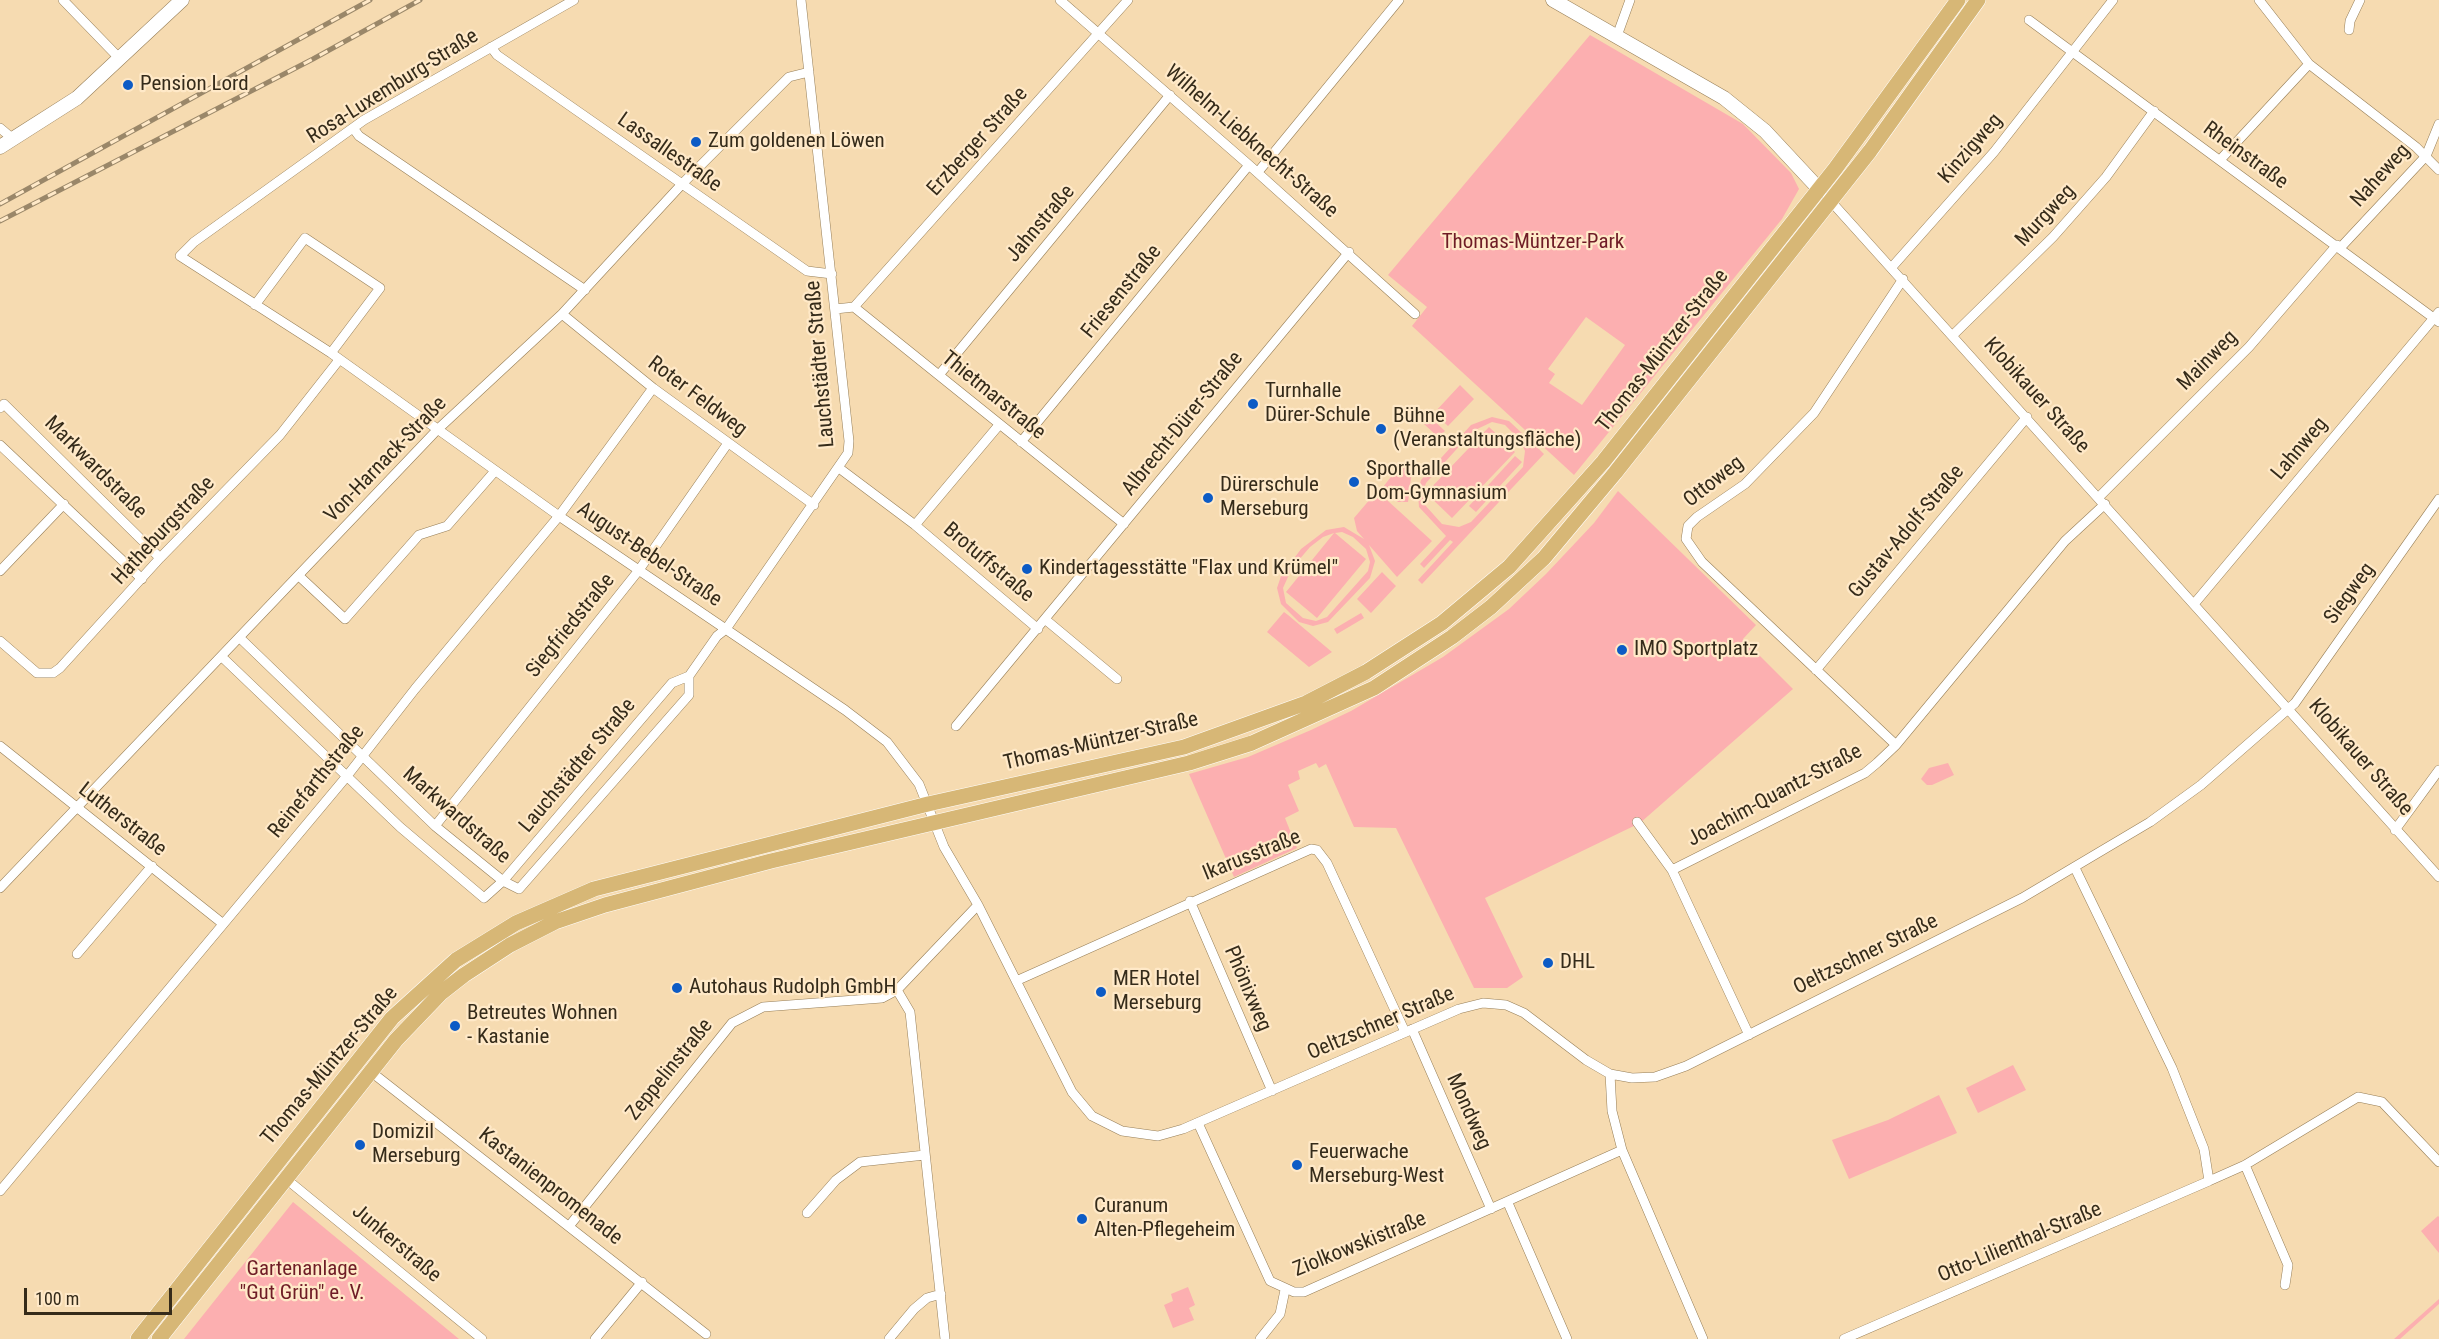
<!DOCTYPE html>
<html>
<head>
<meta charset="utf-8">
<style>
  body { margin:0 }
  #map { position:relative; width:2439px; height:1339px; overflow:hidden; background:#f6dbb1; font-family:"Roboto Condensed",sans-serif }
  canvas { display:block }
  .scale { position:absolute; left:24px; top:1288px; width:148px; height:27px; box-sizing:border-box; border:3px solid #352b1a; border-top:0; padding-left:8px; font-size:18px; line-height:21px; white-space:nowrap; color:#352b1a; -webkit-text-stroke:4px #ffe9c8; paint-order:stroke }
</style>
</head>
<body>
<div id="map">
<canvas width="2439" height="1339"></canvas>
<div class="scale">100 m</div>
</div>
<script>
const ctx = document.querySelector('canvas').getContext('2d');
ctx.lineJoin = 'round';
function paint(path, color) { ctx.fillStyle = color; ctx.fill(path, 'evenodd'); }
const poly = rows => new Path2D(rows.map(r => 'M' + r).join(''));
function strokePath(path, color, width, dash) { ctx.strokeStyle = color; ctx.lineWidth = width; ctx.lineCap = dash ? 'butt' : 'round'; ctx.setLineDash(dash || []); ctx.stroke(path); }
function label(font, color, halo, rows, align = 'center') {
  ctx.font = font + ' "Roboto Condensed",sans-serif'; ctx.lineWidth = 4.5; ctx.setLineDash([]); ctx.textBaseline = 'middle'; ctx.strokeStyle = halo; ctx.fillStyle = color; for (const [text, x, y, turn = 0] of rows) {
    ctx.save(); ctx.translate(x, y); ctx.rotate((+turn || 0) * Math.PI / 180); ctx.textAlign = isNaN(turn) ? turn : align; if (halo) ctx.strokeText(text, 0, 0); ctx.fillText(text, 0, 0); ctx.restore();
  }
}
const green = poly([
  [1590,35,1743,124,1791,173,1799,189,1782,219,1574,475,1412,326,1427,307,1388,275],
  [1586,317,1625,345,1582,405,1549,383,1555,374,1548,369],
  [1460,385,1474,399,1448,426,1434,413],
  [1430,417,1445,431,1438,437,1424,424],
  [1492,417,1509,421,1525,436,1530,447,1534,444,1544,454,1422,584,1418,580,1453,542,1450,540,1424,568,1420,564,1446,536,1419,507,1418,493,1421,480,1471,425],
  [1492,422,1505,425,1520,440,1525,451,1523,467,1471,522,1459,527,1442,524,1425,505,1423,492,1426,483,1473,431],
  [1489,427,1515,452,1452,518,1426,493],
  [1515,456,1522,462,1476,512,1469,506],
  [1400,465,1412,470,1408,502,1398,502,1380,491],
  [1377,491,1432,541,1397,577,1369,545,1375,561,1370,578,1328,622,1313,626,1299,622,1281,604,1277,588,1281,576,1301,549,1326,530,1344,527,1364,539,1357,531,1354,518],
  [1342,532,1353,537,1366,549,1370,562,1368,571,1327,617,1316,621,1303,618,1286,603,1283,588,1292,568,1310,547,1323,537,1334,533,1286,592,1317,618,1366,559,1335,533],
  [1618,491,1756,625,1743,639,1793,689,1640,823,1485,898,1523,977,1507,988,1474,988,1396,828,1354,827,1326,764,1319,768,1316,763,1298,771,1300,779,1288,785,1299,811,1285,818,1297,848,1234,877,1189,774,1248,757,1311,730,1351,711,1443,657,1509,609,1546,574,1594,523],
  [1382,572,1396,586,1371,613,1357,599],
  [1284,612,1288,615,1332,652,1309,667,1267,632],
  [1361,613,1364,618,1337,634,1334,629],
  [1948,763,1954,775,1932,785,1927,785,1921,779,1929,768],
  [2013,1065,2026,1090,1978,1113,1966,1088],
  [1939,1095,1957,1133,1849,1179,1832,1140,1888,1120],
  [293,1202,459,1339,184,1339],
  [2438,1216,2439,1217,2439,1253,2421,1231],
  [1188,1287,1195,1305,1189,1308,1194,1320,1173,1328,1164,1305,1173,1301,1171,1294],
  [2439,1299,2439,1304,2400,1339,2394,1339]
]);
const street = poly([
  [63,0,120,59],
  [574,0,364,120,194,242,180,256,331,353,559,516,845,710,887,742,919,784,944,847,978,905,1072,1092,1092,1116,1122,1131,1158,1136,1183,1129,1459,1009,1483,1003,1506,1005,1524,1013,1586,1060,1610,1074,1632,1078,1655,1077,1686,1066,2022,898,2150,822,2201,785,2295,703,2439,499],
  [1060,0,1249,165,1415,314],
  [2259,0,2309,64,2416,147,2439,170],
  [2029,20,2439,322],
  [2349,30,2350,21,2360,0],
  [1617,36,1630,0],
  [491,47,497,55,807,271,832,274],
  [0,128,13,139],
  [353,128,359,136,585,290],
  [2220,160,2309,64],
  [1258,172,1399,0],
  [1827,197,2439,877],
  [2341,247,2426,156,2439,124],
  [1892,267,1994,152,2113,0],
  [255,305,305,238,380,288,331,353],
  [854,307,1128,0],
  [835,309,854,307,1124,524],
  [562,314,653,388,814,505],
  [1953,335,2053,237,2106,177,2154,111],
  [939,375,1170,95],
  [0,408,4,404,160,558],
  [1021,442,1249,165],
  [0,445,142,579],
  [839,468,915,525,1038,629],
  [2099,497,2249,347,2337,245],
  [915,525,999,425],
  [0,571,64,504],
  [299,576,345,619,419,535,447,526,495,471],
  [2194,604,2439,312],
  [1046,620,1117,679],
  [240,638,435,826,503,881,519,889,689,695,689,676],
  [0,641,37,673,53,673,60,668,160,558,280,435,339,360],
  [222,657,400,827,484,898,503,881,672,683,689,676,717,636,726,629,848,453,849,441,801,0],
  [1816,670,2027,417],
  [956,726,1349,252],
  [1896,745,1702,562,1686,539,1688,526,1697,517,1745,484,1814,413,1903,279],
  [0,746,222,923],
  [1637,822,1672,870],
  [435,826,639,570,728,443],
  [2395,830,2439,770],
  [0,888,437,430,562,314,682,184,789,77,809,72],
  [1190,901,1272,1091],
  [77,954,152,866],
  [1016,981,1311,849,1317,850,1327,863,1405,1032],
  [897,990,910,1012,945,1339],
  [1412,1029,1491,1209],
  [1749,1035,1672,870,1865,773,1877,763,1896,745,2065,541,2105,504],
  [370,1071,706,1334],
  [1610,1074,1612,1111,1622,1150,1703,1339],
  [1198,1123,1270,1281,1294,1292,1304,1292,1622,1150],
  [2245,1165,2288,1265,2285,1285],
  [285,1178,482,1339],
  [2209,1181,2245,1165,2358,1097,2382,1102,2439,1162],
  [0,1191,347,776,415,689,559,516,653,388],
  [1508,1203,1567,1339],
  [807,1213,836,1180,860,1162,925,1155],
  [570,1225,732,1023,763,1007,882,998,897,990,978,905],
  [595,1339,642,1282],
  [889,1339,914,1309,927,1298,941,1294],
  [1260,1339,1280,1314,1285,1290],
  [1844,1339,2209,1181,2204,1149,2172,1068,2075,868]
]);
const secondary = poly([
  [1553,0,1724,98,1765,131,1819,189],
  [0,147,77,98,182,0]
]);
const primary = poly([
  [138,1339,392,1018,456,960,516,923,594,889,928,804,1184,747,1306,703,1366,672,1442,623,1509,567,1603,462,1835,169,1958,0],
  [159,1339,396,1040,441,993,464,975,510,945,555,922,605,905,771,861,1189,763,1252,743,1374,688,1452,637,1491,607,1544,558,1615,473,1870,151,1978,0]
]);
const rail = poly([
  [0,204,370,0],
  [0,221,313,59,420,0]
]);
const markers = [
  [128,85,6,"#0d5bc5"],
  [696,142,6,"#0d5bc5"],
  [1253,404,6,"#0d5bc5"],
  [1381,429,6,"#0d5bc5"],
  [1354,482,6,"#0d5bc5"],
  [1208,498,6,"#0d5bc5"],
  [1027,569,6,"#0d5bc5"],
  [1622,650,6,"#0d5bc5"],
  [1548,963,6,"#0d5bc5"],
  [677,988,6,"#0d5bc5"],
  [1101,992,6,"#0d5bc5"],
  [455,1026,6,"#0d5bc5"],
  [360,1145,6,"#0d5bc5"],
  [1297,1165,6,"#0d5bc5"],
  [1082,1219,6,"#0d5bc5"]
];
const poiNames = [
  ["Pension Lord",140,85],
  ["Zum goldenen Löwen",708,142],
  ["Turnhalle",1265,392],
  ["Dürer-Schule",1265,416],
  ["Bühne",1393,417],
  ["(Veranstaltungsfläche)",1393,441],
  ["Sporthalle",1366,470],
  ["Dom-Gymnasium",1366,494],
  ["Dürerschule",1220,486],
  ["Merseburg",1220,510],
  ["Kindertagesstätte \"Flax und Krümel\"",1039,569],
  ["IMO Sportplatz",1634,650],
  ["DHL",1560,963],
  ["MER Hotel",1113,980],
  ["Merseburg",1113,1004],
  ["Autohaus Rudolph GmbH",689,988],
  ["Betreutes Wohnen",467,1014],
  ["- Kastanie",467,1038],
  ["Domizil",372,1133],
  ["Merseburg",372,1157],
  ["Feuerwache",1309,1153],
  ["Merseburg-West",1309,1177],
  ["Curanum",1094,1207],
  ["Alten-Pflegeheim",1094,1231]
];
const streetNames = [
  ["Rosa-Luxemburg-Straße",393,87,-32],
  ["Erzberger Straße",978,142,-48],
  ["Wilhelm-Liebknecht-Straße",1251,142,41],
  ["Kinzigweg",1971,149,-49],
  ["Lassallestraße",669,153,35],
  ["Rheinstraße",2245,156,36],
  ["Naheweg",2381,176,-48],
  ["Murgweg",2046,216,-47],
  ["Jahnstraße",1041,224,-50],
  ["Friesenstraße",1122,292,-51],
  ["Thomas-Müntzer-Straße",1663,351,-52],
  ["Mainweg",2208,361,-45],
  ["Lauchstädter Straße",821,364,-95],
  ["Thietmarstraße",993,396,39],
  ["Klobikauer Straße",2036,396,48],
  ["Roter Feldweg",697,397,37],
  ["Albrecht-Dürer-Straße",1183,424,-51],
  ["Lahnweg",2300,449,-50],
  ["Von-Harnack-Straße",386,460,-46],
  ["Markwardstraße",95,468,45],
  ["Ottoweg",1714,482,-38],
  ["Hatheburgstraße",164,531,-47],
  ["Gustav-Adolf-Straße",1907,532,-50],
  ["August-Bebel-Straße",649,555,34],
  ["Brotuffstraße",988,563,40],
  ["Siegweg",2350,594,-54],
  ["Siegfriedstraße",571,626,-51],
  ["Thomas-Müntzer-Straße",1101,742,-13],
  ["Klobikauer Straße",2360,758,49],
  ["Lauchstädter Straße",578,766,-50],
  ["Reinefarthstraße",317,782,-51],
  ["Joachim-Quantz-Straße",1775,796,-28],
  ["Markwardstraße",456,816,41],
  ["Lutherstraße",122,820,38],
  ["Ikarusstraße",1252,856,-22],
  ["Oeltzschner Straße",1866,955,-26],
  ["Phönixweg",1247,989,67],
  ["Oeltzschner Straße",1381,1024,-23],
  ["Thomas-Müntzer-Straße",330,1066,-50],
  ["Zeppelinstraße",670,1070,-51],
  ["Mondweg",1468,1112,66],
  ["Kastanienpromenade",550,1187,38],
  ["Otto-Lilienthal-Straße",2020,1243,-23],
  ["Junkerstraße",396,1244,40],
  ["Ziolkowskistraße",1360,1245,-22]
];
const parkNames = [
  ["Thomas-Müntzer-Park",1533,243],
  ["Gartenanlage",302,1270],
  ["\"Gut Grün\" e. V.",302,1294]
];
paint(green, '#fcafb0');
strokePath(street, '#967e57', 10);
strokePath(secondary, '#967e57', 15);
strokePath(primary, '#fff', 16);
strokePath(street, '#fff', 9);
strokePath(secondary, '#fff', 14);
strokePath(primary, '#d7b776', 15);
strokePath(rail, '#9a8769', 5);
strokePath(rail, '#ffe9c8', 3, [9]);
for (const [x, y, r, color] of markers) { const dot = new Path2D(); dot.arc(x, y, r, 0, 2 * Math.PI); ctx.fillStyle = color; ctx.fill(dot); strokePath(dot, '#ffe9c8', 2); }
label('21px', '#352b1a', '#ffe9c8', poiNames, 'left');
label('21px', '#352b1a', '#ffe9c8', streetNames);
label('21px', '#6f1c26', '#ffe9c8', parkNames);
</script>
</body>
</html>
